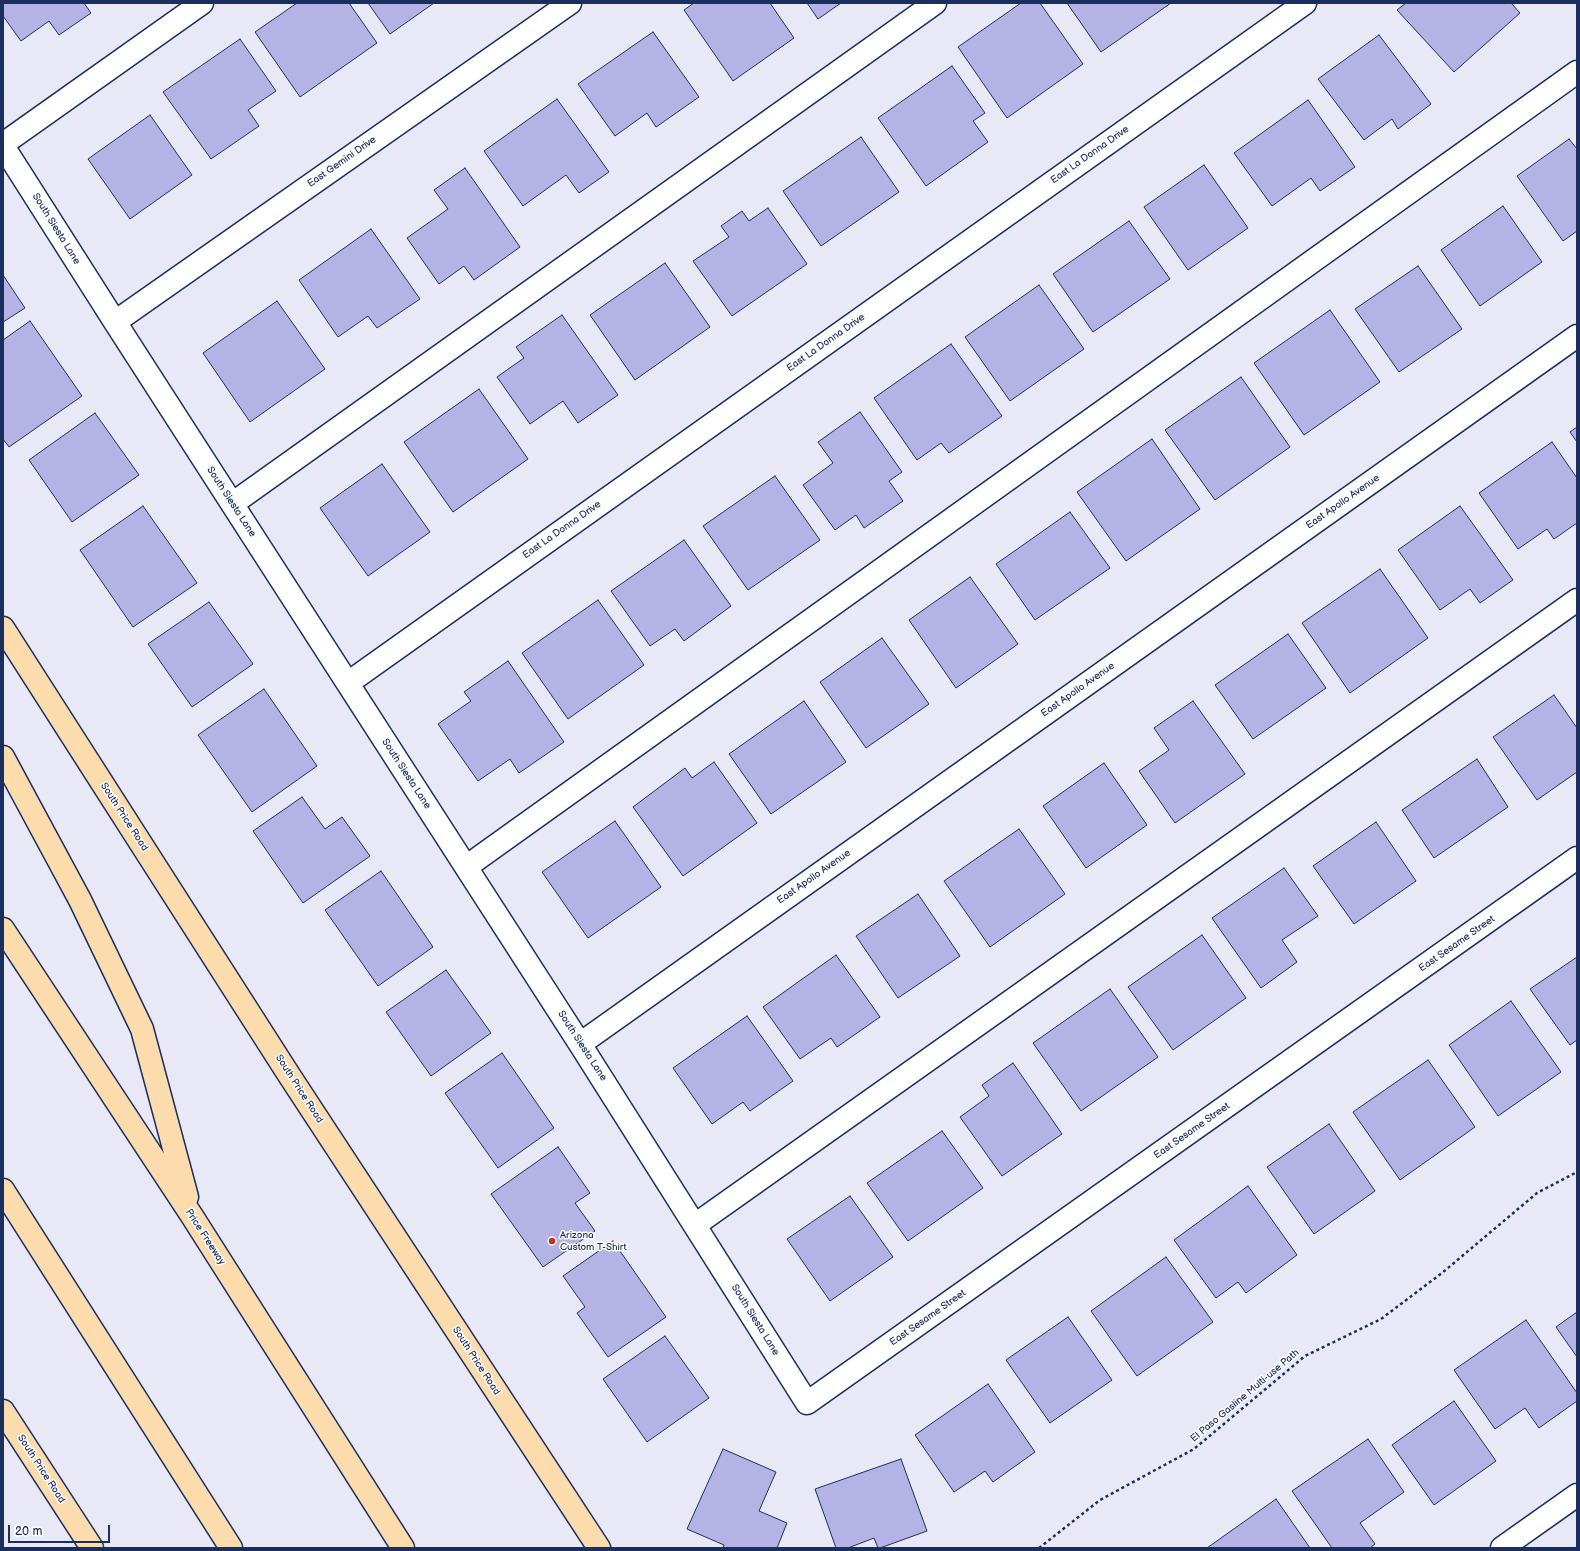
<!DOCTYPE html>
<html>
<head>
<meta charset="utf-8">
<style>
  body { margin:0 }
  #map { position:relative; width:1580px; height:1551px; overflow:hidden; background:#e9e8f7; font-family:"Balsamiq Sans",sans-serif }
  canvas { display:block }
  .frame { position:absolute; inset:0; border:4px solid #1b2f5e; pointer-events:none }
  .scale { position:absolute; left:8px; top:1525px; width:102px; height:18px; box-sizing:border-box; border:2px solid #1b2f5e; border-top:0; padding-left:5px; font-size:12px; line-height:14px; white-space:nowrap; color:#1b2f5e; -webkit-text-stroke:3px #fff; paint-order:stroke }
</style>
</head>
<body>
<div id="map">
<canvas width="1580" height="1551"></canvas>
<div class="frame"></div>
<div class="scale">20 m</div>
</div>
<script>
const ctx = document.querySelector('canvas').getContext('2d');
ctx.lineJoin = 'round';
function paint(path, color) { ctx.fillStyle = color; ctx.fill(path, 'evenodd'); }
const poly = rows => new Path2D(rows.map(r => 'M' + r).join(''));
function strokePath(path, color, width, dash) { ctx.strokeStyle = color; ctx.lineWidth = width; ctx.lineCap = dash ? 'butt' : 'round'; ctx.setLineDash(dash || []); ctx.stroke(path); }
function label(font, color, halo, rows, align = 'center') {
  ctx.font = font + ' "Balsamiq Sans",sans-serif'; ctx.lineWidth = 3; ctx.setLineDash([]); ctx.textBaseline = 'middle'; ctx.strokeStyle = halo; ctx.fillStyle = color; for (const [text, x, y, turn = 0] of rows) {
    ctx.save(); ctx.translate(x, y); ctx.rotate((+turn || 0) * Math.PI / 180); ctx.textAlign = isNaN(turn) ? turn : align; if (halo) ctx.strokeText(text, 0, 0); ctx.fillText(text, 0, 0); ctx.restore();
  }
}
const building = poly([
  [3,3,84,3,91,13,59,35,49,21,21,41,3,16,3,3],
  [297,3,349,3,377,43,300,97,255,32,297,3],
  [368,3,434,3,390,34,368,3],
  [694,3,770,3,794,38,733,81,684,10,694,3],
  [807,3,841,3,818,19,807,3],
  [1021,3,1040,3,1083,64,1007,118,958,47,1021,3],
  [1067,3,1171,3,1101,52,1067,3],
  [1406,3,1511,3,1520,13,1454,72,1397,10,1406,3],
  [653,32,699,97,656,127,647,113,615,136,578,84,653,32],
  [1379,35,1431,104,1398,129,1392,119,1364,140,1318,79,1379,35],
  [240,39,276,91,248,110,259,126,211,159,163,92,240,39],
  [952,66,985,113,973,121,988,142,926,186,878,118,952,66],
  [557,99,609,172,579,193,566,175,523,206,484,151,557,99],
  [1308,100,1355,167,1320,191,1311,178,1272,206,1234,153,1308,100],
  [150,115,192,175,130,219,88,159,150,115],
  [861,137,899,192,821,246,783,191,861,137],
  [1569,139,1577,149,1577,231,1563,241,1517,176,1569,139],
  [1204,165,1248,228,1188,270,1144,207,1204,165],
  [465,168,520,247,474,280,464,266,439,284,407,238,448,209,434,190,465,168],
  [1503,206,1542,262,1480,306,1441,250,1503,206],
  [768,208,807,264,732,316,693,261,729,237,721,226,742,211,749,221,768,208],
  [1129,221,1170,279,1093,332,1053,274,1129,221],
  [371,229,420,299,377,328,368,316,338,337,299,280,371,229],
  [665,263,710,327,635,380,590,315,665,263],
  [1418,266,1462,329,1399,372,1355,309,1418,266],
  [3,275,25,308,3,322,3,275],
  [1039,285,1084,349,1010,401,965,337,1039,285],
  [277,301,325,369,250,422,203,353,277,301],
  [1330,310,1380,382,1304,435,1254,363,1330,310],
  [562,315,618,395,578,423,563,401,530,424,497,377,524,358,516,347,562,315],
  [30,321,82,396,9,447,3,439,3,340,30,321],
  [951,344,1002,416,949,453,941,443,917,460,874,398,951,344],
  [1241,377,1290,447,1215,500,1165,430,1241,377],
  [479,389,528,459,453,512,404,442,479,389],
  [860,412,902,472,889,481,903,501,864,528,856,515,835,530,803,485,833,463,818,442,860,412],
  [95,413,139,475,72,522,29,460,95,413],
  [1577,427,1577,442,1570,432,1577,427],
  [1152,439,1200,509,1126,561,1077,492,1152,439],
  [1552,442,1577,478,1577,523,1554,539,1547,529,1518,549,1479,493,1552,442],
  [382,464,430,532,368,576,320,508,382,464],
  [775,476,820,540,748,590,703,526,775,476],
  [143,506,197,583,133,627,80,550,143,506],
  [1460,506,1513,580,1480,603,1470,589,1440,610,1398,550,1460,506],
  [1070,512,1110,568,1035,620,996,564,1070,512],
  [684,540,731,606,684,641,675,629,650,646,611,591,684,540],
  [1380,569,1428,638,1350,693,1302,623,1380,569],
  [970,577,1018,644,956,688,909,620,970,577],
  [598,600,644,665,568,719,522,653,598,600],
  [209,602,253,664,192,707,148,644,209,602],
  [1288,634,1326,688,1253,739,1215,685,1288,634],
  [882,638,929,704,866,748,820,682,882,638],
  [508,661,564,742,519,773,510,759,478,781,438,724,471,701,464,692,508,661],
  [264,689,317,766,252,812,198,735,264,689],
  [1554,695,1577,728,1577,772,1537,800,1493,737,1554,695],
  [804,701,846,762,771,814,729,754,804,701],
  [1193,701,1245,774,1175,823,1139,771,1169,750,1154,728,1193,701],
  [1477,759,1508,807,1434,858,1402,810,1477,759],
  [714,762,757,823,683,876,633,807,685,768,692,778,714,762],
  [1104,763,1147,825,1086,868,1043,806,1104,763],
  [302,797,325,829,342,817,370,856,303,903,253,831,302,797],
  [615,821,661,887,588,938,542,872,615,821],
  [1376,822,1416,881,1354,924,1313,866,1376,822],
  [1019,829,1065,894,990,947,944,881,1019,829],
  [1284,868,1318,916,1282,940,1297,962,1261,988,1212,918,1284,868],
  [381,871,433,947,378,986,325,910,381,871],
  [918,894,960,956,898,998,856,936,918,894],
  [1202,935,1246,998,1173,1050,1128,987,1202,935],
  [836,955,880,1017,837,1047,831,1038,800,1059,763,1007,836,955],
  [1577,957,1577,1040,1570,1045,1530,989,1577,957],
  [446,970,491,1033,431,1076,386,1012,446,970],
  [1110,989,1158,1057,1081,1111,1033,1043,1110,989],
  [1511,1001,1561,1072,1498,1116,1449,1045,1511,1001],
  [747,1016,793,1081,750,1111,743,1102,712,1124,673,1068,747,1016],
  [502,1053,554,1128,498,1168,445,1093,502,1053],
  [1428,1060,1475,1127,1400,1180,1353,1112,1428,1060],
  [1013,1063,1062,1134,1002,1176,960,1117,989,1096,982,1085,1013,1063],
  [1329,1124,1375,1191,1314,1234,1267,1167,1329,1124],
  [942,1131,983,1188,908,1241,867,1183,942,1131],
  [558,1147,590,1193,575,1203,595,1231,543,1267,491,1194,558,1147],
  [1248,1186,1297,1255,1246,1293,1238,1282,1216,1298,1174,1240,1248,1186],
  [850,1196,893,1257,830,1301,787,1239,850,1196],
  [613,1241,666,1317,608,1357,577,1313,585,1307,563,1276,613,1241],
  [1166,1257,1213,1322,1137,1376,1091,1311,1166,1257],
  [1577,1312,1577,1357,1556,1327,1577,1312],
  [1068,1317,1112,1380,1050,1423,1006,1360,1068,1317],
  [1526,1320,1577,1393,1577,1401,1539,1428,1525,1408,1495,1429,1454,1370,1526,1320],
  [665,1336,709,1398,647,1442,603,1379,665,1336],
  [988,1384,1035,1452,993,1482,985,1471,954,1492,915,1435,988,1384],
  [1454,1401,1496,1461,1434,1505,1392,1445,1454,1401],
  [1368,1439,1404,1492,1360,1523,1375,1544,1370,1548,1332,1548,1292,1491,1368,1439],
  [723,1449,776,1472,759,1511,787,1523,777,1548,723,1548,724,1545,687,1529,723,1449],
  [901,1459,927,1531,880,1548,878,1548,874,1538,848,1548,836,1548,815,1489,901,1459],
  [1276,1499,1310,1548,1207,1548,1276,1499]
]);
const path = poly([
  [1039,1548,1100,1500,1194,1449,1305,1356,1381,1319,1442,1273,1537,1193,1577,1172]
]);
const minor = poly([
  [3,144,202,3],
  [3,146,115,322,580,1044,807,1403,1577,858],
  [115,322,570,3],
  [232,504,935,3],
  [348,683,1305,3],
  [466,867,1577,72],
  [580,1044,1577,336],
  [695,1225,1577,600],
  [1502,1548,1577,1495]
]);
const major = poly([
  [3,628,289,1075,599,1548],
  [3,1411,92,1548]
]);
const highway = poly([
  [3,757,80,900,142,1029,187,1197],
  [3,929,192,1216,403,1548],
  [3,1190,231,1548]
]);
const markers = [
  [552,1241,4,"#c8321e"]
];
const streetNames = [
  ["East La Donna Drive",1090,155,-35],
  ["East Gemini Drive",342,162,-35],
  ["South Siesta Lane",56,229,58],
  ["East La Donna Drive",826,343,-35],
  ["South Siesta Lane",231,502,57],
  ["East Apollo Avenue",1343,502,-35],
  ["East La Donna Drive",562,530,-35],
  ["East Apollo Avenue",1078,690,-35],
  ["South Siesta Lane",406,774,57],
  ["South Price Road",124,817,57],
  ["East Apollo Avenue",814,877,-35],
  ["East Sesame Street",1457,944,-35],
  ["South Siesta Lane",582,1046,57],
  ["South Price Road",299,1089,57],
  ["East Sesame Street",1192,1131,-35],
  ["Price Freeway",205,1237,57],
  ["East Sesame Street",928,1318,-35],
  ["South Siesta Lane",755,1320,58],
  ["South Price Road",476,1361,57],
  ["El Paso Gasline Multi-use Path",1245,1396,-40],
  ["South Price Road",41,1469,57]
];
const poiNames = [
  ["Arizona",560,1235],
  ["Custom T-Shirt",560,1247]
];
paint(building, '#b5b3e5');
strokePath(building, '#1b2f5e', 1);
strokePath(minor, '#1b2f5e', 25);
strokePath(major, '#1b2f5e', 25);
strokePath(highway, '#1b2f5e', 25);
strokePath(path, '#1b2f5e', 2.5, [3, 3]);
strokePath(minor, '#fff', 22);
strokePath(major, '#fcdcac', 22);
strokePath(highway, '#fcdcac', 22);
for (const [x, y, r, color] of markers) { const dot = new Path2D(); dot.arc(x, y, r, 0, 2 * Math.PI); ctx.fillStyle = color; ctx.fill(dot); strokePath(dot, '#fff', 1.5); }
label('10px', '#1b2f5e', '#fff', streetNames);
label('10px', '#1b2f5e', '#fff', poiNames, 'left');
</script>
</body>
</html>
